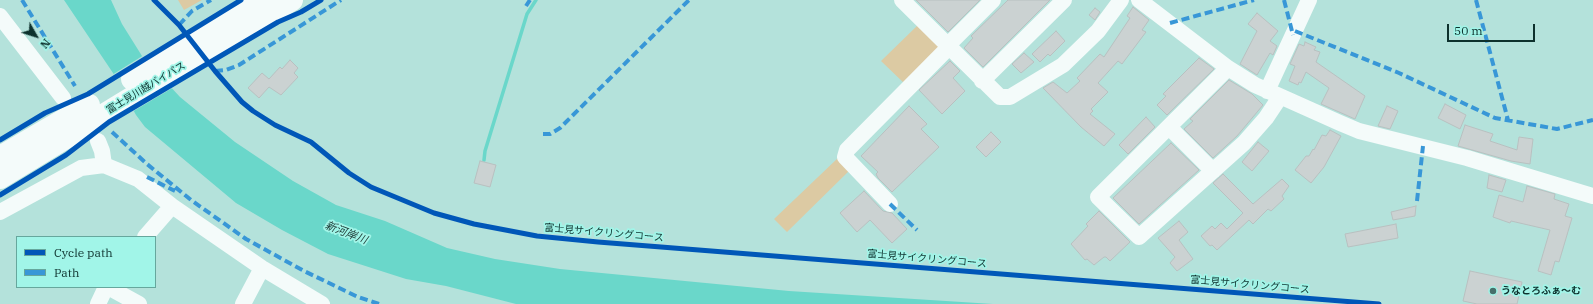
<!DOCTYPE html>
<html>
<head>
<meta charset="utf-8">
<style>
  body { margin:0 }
  #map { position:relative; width:1593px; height:304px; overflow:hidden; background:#b4e2db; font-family:"IBM Plex Serif",serif }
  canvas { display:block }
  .legend { position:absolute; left:16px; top:236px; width:140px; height:52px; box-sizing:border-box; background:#a1f5e8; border:1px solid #66a79d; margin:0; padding:5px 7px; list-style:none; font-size:12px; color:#0d312d }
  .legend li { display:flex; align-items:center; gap:8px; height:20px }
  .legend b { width:20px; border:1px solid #66a79d }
  .north { position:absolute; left:16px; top:16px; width:40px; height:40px; -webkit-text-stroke:3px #a1f5e8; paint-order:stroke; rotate:129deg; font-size:11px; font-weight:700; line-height:16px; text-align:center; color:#0d312d }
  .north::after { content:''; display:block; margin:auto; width:14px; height:18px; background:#0d312d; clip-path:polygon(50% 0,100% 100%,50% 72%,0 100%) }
  .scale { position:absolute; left:1447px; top:24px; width:88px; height:18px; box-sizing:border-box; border:2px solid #0d312d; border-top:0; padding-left:5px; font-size:12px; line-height:14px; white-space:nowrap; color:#0d312d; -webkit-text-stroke:3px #a1f5e8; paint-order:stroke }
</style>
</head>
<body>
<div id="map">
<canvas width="1593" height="304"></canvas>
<ul class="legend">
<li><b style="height:5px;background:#0057b8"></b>Cycle path</li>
<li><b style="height:5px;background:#3897d7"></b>Path</li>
</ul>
<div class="north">N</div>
<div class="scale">50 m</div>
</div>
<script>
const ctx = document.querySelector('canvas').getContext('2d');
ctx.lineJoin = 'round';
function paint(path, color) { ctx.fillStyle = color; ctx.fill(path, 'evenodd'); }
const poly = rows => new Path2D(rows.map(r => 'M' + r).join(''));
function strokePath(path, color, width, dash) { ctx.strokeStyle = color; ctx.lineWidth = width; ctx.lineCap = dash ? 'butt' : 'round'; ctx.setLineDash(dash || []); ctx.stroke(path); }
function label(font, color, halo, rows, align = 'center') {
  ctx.font = font + ' "IBM Plex Serif","Noto Sans JP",serif'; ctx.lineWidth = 3.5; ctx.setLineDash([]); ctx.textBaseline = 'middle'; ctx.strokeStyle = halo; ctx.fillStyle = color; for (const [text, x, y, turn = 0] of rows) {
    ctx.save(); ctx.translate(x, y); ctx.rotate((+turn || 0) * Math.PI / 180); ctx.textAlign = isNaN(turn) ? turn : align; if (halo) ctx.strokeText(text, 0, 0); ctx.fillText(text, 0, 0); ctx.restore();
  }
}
const green = poly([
  [178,0,202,0,184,10],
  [919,24,943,48,906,85,881,61],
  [839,157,851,169,787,232,774,219]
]);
const water = poly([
  [64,0,111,0,122,24,142,56,180,97,235,142,293,181,336,205,385,221,447,248,495,259,560,269,789,291,993,304,516,304,446,286,406,279,328,254,282,230,236,203,145,127,136,115,113,73]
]);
const pier = poly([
  [144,55,174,87,132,112,112,75]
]);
const stream = poly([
  [484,160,485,151,527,14,536,0]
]);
const building = poly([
  [916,0,980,0,948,32,916,0],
  [1008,0,1050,0,983,67,964,48,973,38,971,36,1008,0],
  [1133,7,1149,20,1142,30,1146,32,1122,64,1118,61,1098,83,1108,92,1091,109,1093,111,1090,114,1115,134,1104,146,1081,127,1043,88,1053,82,1067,93,1080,81,1077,78,1100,54,1104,57,1130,18,1127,16,1133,7],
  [1095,8,1100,12,1095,20,1089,15,1095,8],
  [1257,13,1278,31,1270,41,1277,46,1273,55,1270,53,1257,75,1240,64,1257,31,1248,24,1257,13],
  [1056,31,1065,41,1050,56,1048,54,1040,62,1032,54,1056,31],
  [1305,42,1316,47,1314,50,1320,52,1316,62,1365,96,1355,119,1321,104,1329,88,1306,72,1301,83,1299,82,1298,85,1289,81,1295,66,1290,64,1299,44,1304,46,1305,42],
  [1024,53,1034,62,1021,73,1012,64,1024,53],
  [1199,58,1214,69,1167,115,1157,105,1166,96,1163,94,1199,58],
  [290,60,298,68,294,73,298,77,281,95,269,87,259,98,248,88,262,73,269,79,280,67,282,69,290,60],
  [950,61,960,71,953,78,965,91,942,114,919,90,950,61],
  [1229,80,1252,94,1263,105,1237,136,1213,158,1184,129,1193,121,1190,119,1229,80],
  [1445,104,1466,115,1460,129,1438,118,1445,104],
  [909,106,927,124,921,129,939,147,892,192,878,178,876,174,878,172,861,156,909,106],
  [1387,106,1398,111,1390,129,1378,126,1387,106],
  [1146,117,1155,127,1128,154,1119,145,1146,117],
  [1465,125,1493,134,1490,141,1517,150,1519,137,1533,139,1530,164,1511,161,1458,146,1465,125],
  [1330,130,1341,136,1324,167,1311,183,1295,170,1306,156,1309,156,1313,149,1314,150,1322,135,1326,136,1330,130],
  [991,132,1001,142,986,157,976,147,991,132],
  [1258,142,1269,151,1252,171,1242,162,1258,142],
  [1171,143,1199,170,1139,224,1113,198,1171,143],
  [480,161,496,165,490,187,474,183,480,161],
  [1223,174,1253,204,1282,179,1289,186,1282,196,1284,199,1271,211,1268,209,1253,224,1249,220,1217,250,1212,245,1210,246,1201,236,1212,226,1215,229,1221,223,1227,229,1243,213,1213,183,1223,174],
  [1489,175,1506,180,1502,192,1487,188,1489,175],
  [1527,186,1555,194,1554,199,1569,204,1565,216,1572,218,1559,262,1555,261,1551,275,1538,271,1550,230,1511,221,1510,223,1493,217,1499,195,1523,202,1527,186],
  [864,191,883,211,892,213,907,229,892,243,870,220,857,232,840,213,864,191],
  [1416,206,1415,216,1393,220,1391,212,1416,206],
  [1099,211,1130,242,1110,261,1106,257,1104,257,1094,265,1087,259,1085,260,1071,244,1088,226,1086,224,1099,211],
  [1179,221,1188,232,1179,240,1193,259,1177,271,1170,263,1175,257,1158,238,1179,221],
  [1396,224,1398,238,1348,247,1345,234,1396,224],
  [1470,271,1522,282,1517,304,1477,304,1463,301,1470,271]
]);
const minor = poly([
  [902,0,1000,97,1010,97,1063,65,1098,31,1121,0],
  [1139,0,1228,68,1255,85,1340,123,1359,131,1467,158,1593,196],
  [0,16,63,98],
  [948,45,993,0],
  [1228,68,1098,197,1139,237,1244,143,1266,118,1280,97],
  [982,81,1064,0],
  [1267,91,1309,0],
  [1169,127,1213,171],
  [98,141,102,151,104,165],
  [890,204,845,157,847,150,949,47],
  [0,212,81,168,104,165,138,179,172,206,262,268,322,304],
  [145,237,172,206],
  [108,287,139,304],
  [98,304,106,287],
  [243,304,262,268]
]);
const highway = poly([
  [132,79,263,0],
  [0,157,89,105],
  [0,178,292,0]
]);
const quiet = poly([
  [22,0,75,86],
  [1284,0,1293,35],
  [1476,0,1508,120],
  [526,6,530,0],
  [1170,23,1254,0],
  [179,25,192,11,211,0],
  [1295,31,1399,73,1495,118,1557,129,1593,120],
  [215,71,226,70,239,65,341,0],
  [112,132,147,164,191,200,246,239,304,271,358,297,379,304],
  [543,134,550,134,560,128,689,0],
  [147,177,175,191],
  [1417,201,1423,146],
  [890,204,917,230]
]);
const cycleway = poly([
  [154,0,179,25,215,71,242,102,253,111,275,125,311,142,349,173,371,187,434,213,474,224,537,236,598,242,1379,304],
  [0,140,45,113,88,94,241,0],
  [0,195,66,155,109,122,278,22,301,12,321,0]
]);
const markers = [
  [1493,291,4,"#476f6a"]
];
const streetNames = [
  ["富士見川越バイパス",146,88,-31],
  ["富士見サイクリングコース",604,233,5],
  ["富士見サイクリングコース",927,259,5],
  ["富士見サイクリングコース",1250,285,5]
];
const poiNames = [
  ["うなとろふぁ〜む",1501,291]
];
const waterNames = [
  ["新河岸川",346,233,21]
];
paint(green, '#dccaa3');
paint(water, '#6ad7ca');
paint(pier, '#b4e2db');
strokePath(stream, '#6ad7ca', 3.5);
paint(building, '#cbd2d2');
strokePath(building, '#b8c0c0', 1);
strokePath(minor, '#f4fbfa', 16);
strokePath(highway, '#f4fbfa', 22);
strokePath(quiet, '#3897d7', 4, [8, 4]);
strokePath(cycleway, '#0057b8', 5);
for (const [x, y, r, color] of markers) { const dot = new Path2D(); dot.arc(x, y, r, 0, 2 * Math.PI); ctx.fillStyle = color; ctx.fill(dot); strokePath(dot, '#a1f5e8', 1.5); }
label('10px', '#0d312d', '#a1f5e8', streetNames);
label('bold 10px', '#0d312d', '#a1f5e8', poiNames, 'left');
label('italic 11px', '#213d39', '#a1f5e8', waterNames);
</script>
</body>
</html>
